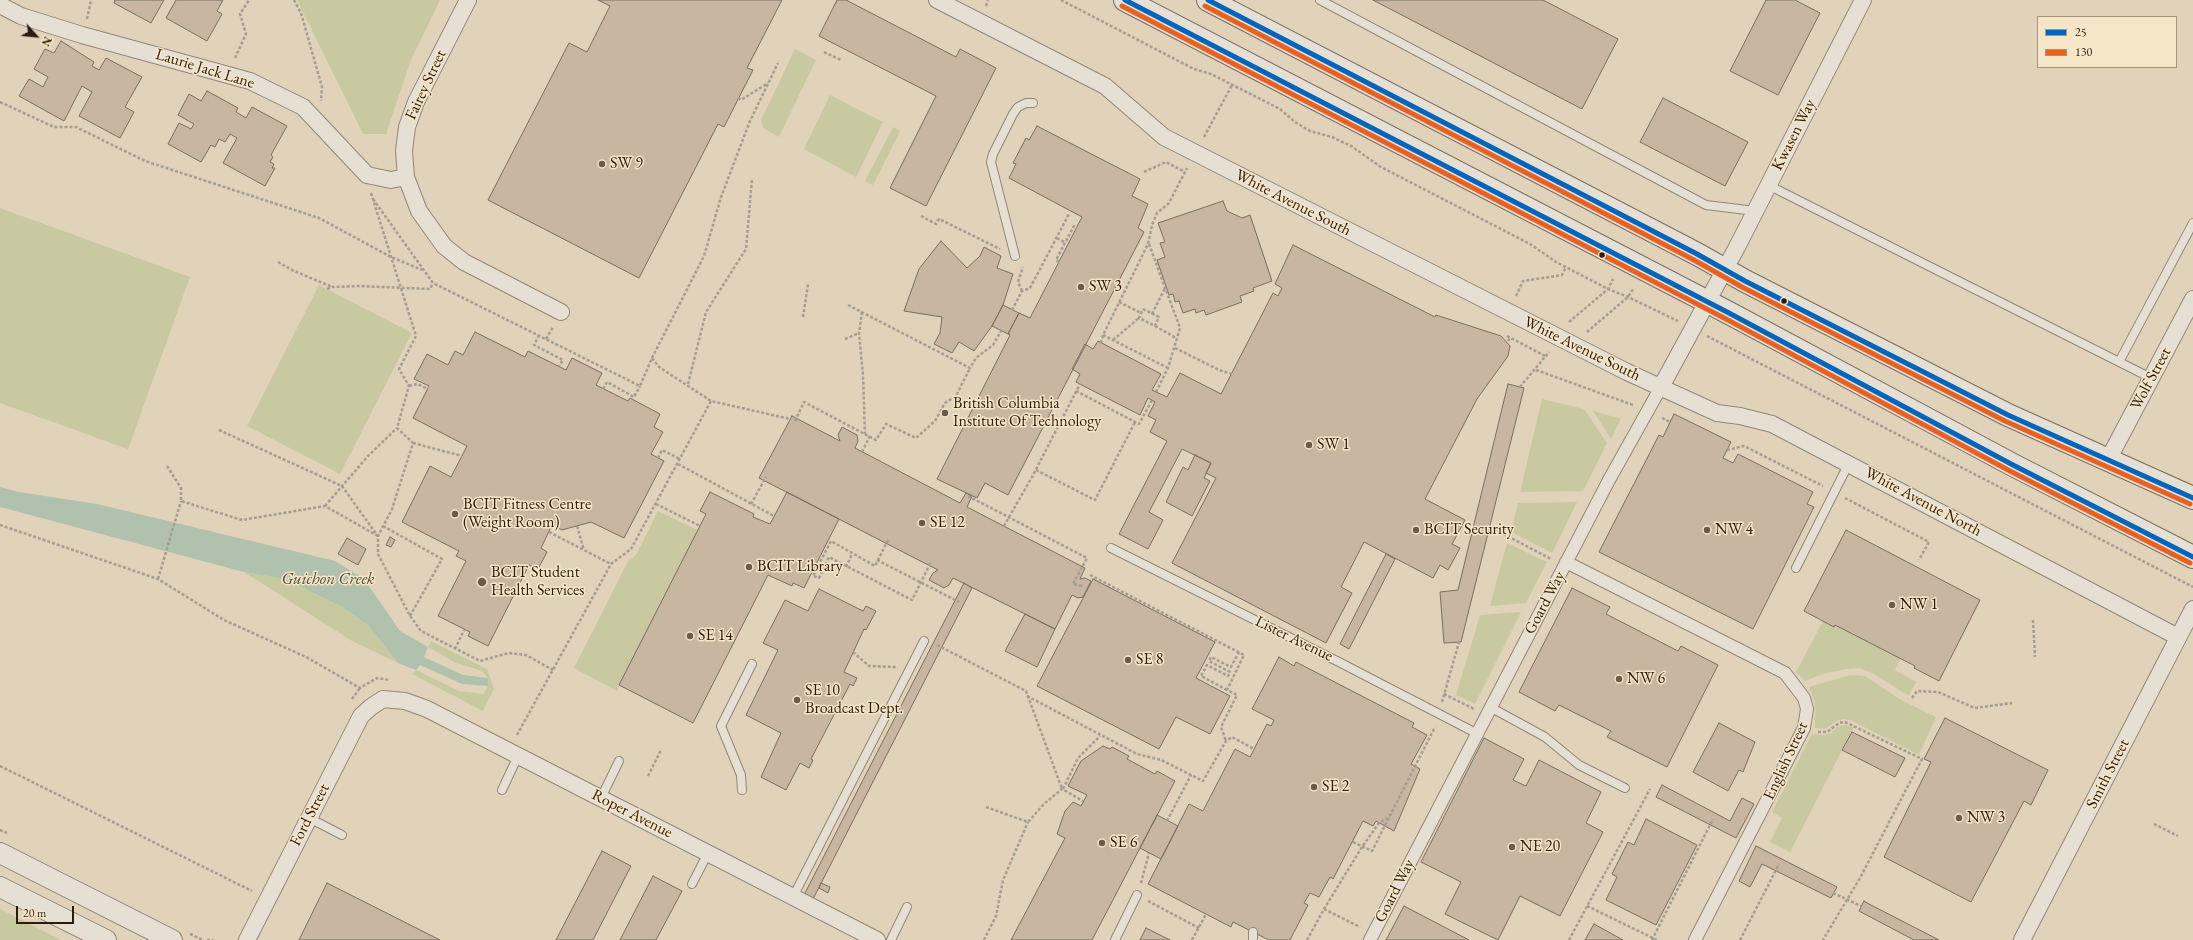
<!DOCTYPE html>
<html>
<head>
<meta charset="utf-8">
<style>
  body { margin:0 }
  #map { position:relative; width:2193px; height:940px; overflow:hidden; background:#e1d3ba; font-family:"EB Garamond",serif }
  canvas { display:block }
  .legend { position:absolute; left:2037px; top:16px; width:140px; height:52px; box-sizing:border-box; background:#f6e6c8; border:1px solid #a5957e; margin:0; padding:5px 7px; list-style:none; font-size:12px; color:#2b1b0f }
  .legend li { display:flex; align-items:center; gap:8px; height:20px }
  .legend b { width:20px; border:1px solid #a5957e }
  .north { position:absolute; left:16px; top:16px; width:40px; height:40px; -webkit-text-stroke:3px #f6e6c8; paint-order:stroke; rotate:117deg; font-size:11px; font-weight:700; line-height:16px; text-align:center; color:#2b1b0f }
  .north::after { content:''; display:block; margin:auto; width:14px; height:18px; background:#2b1b0f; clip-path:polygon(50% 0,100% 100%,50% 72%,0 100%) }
  .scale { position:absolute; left:16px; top:906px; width:58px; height:18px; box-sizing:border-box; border:2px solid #2b1b0f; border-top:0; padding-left:5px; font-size:12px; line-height:14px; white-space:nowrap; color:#2b1b0f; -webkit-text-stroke:3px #f6e6c8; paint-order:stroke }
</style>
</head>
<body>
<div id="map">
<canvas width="2193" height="940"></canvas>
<ul class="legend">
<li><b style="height:5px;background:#0065bd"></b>25</li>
<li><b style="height:5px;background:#e86121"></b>130</li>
</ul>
<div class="north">N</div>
<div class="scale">20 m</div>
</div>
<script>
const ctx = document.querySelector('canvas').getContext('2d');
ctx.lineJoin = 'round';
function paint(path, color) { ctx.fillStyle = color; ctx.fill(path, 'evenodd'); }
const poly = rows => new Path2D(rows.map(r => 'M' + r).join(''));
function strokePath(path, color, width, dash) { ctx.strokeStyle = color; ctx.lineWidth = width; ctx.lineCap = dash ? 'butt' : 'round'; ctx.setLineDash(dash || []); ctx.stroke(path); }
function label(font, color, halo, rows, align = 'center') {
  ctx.font = font + ' "EB Garamond",serif'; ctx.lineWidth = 3; ctx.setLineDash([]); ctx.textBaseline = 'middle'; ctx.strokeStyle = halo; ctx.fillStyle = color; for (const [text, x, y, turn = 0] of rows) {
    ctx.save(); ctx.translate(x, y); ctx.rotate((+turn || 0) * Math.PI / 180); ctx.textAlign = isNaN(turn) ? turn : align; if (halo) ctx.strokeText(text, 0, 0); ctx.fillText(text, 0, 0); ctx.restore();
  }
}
const green = poly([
  [297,0,440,0,411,60,386,134,363,134],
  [795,49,816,60,779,137,763,128,761,120],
  [830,95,883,122,856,177,804,149],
  [893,127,900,131,873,185,865,181],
  [0,208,190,277,128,449,0,403],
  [319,285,412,333,340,474,247,426],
  [1542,399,1584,409,1607,443,1583,491,1520,492],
  [1593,411,1621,419,1611,439],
  [1577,502,1552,553,1511,532,1518,503],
  [658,511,698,530,617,691,574,668,628,561,636,555],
  [1507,543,1547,562,1526,603,1490,606],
  [244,572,285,579,344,608,369,626,398,663,352,641],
  [1521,612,1475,704,1456,695,1480,615],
  [1834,615,1901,657,1895,670,1916,682,1909,696,1872,673,1860,668,1846,669,1823,674,1805,681,1796,672,1823,621,1829,625],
  [431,641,487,669,494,689,483,711,412,674,416,670,459,691,483,694,488,686,488,678,482,671,454,662,428,647],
  [1850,675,1865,676,1901,700,1936,717,1919,755,1852,721,1844,719,1837,721,1825,729,1815,728,1815,702,1809,687],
  [1844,725,1854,727,1790,852,1770,842,1782,818,1772,812,1812,734,1823,735,1831,733,1837,727],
  [0,909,61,940,0,940]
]);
const water = poly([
  [0,487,19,492,97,504,335,561,364,579,400,631,428,647,424,657,463,675,488,678,488,686,462,684,420,665,416,670,398,663,369,626,344,608,285,579,244,572,0,507]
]);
const building = poly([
  [115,0,164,0,151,23,114,3,115,0],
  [176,0,223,0,217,11,222,14,207,41,166,18,176,0],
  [598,0,782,0,747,68,753,70,724,127,718,124,639,278,488,200,569,43,587,52,610,6,598,0],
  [837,0,846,0,956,57,960,49,996,68,926,206,890,188,936,96,819,36,837,0],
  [1373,0,1543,0,1618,39,1582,109,1373,0],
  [1766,0,1795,0,1820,13,1778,95,1730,71,1766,0],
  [61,41,94,62,92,66,99,70,106,58,142,77,125,107,134,112,120,138,79,116,92,92,82,86,64,121,19,96,29,79,43,87,48,77,34,69,45,49,54,53,61,41],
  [207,91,238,108,236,112,246,118,252,107,287,126,271,155,273,157,270,162,274,164,272,168,275,168,265,186,223,163,237,138,230,134,225,142,219,139,215,147,211,145,201,162,168,144,179,123,191,129,194,124,178,115,189,94,201,101,207,91],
  [1663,98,1748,142,1725,186,1640,142,1663,98],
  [1037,126,1140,179,1132,196,1148,204,1138,228,1144,232,1008,495,985,483,977,498,937,479,1010,335,1008,334,1019,313,1030,318,1082,217,1009,178,1016,164,1013,163,1026,138,1029,140,1037,126],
  [1223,201,1227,211,1242,218,1250,215,1272,281,1253,288,1254,291,1240,296,1242,302,1206,315,1204,310,1196,313,1195,309,1183,313,1179,301,1175,302,1173,294,1169,295,1157,260,1165,257,1160,243,1165,242,1158,223,1223,201],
  [941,241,967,268,980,256,984,247,1001,256,997,268,1013,274,1003,305,992,326,974,351,959,342,952,353,934,344,940,333,942,317,904,311,919,269,941,241],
  [1293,245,1435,317,1436,315,1501,336,1510,346,1508,356,1477,399,1425,499,1465,520,1452,544,1460,548,1448,570,1440,565,1433,578,1364,542,1341,587,1352,593,1326,643,1172,563,1216,478,1206,473,1211,463,1182,449,1149,512,1163,520,1148,549,1119,534,1167,441,1150,432,1156,420,1148,416,1155,402,1148,398,1140,415,1076,382,1080,374,1072,369,1085,344,1093,349,1098,341,1161,374,1152,390,1167,397,1180,373,1221,394,1273,293,1278,296,1282,288,1275,284,1293,245],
  [1003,305,1019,313,1008,334,992,326,1003,305],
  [475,332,525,357,528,351,566,370,572,358,602,373,596,385,628,401,630,398,660,414,654,427,663,432,651,454,664,461,624,538,591,522,562,530,552,525,541,548,547,552,538,569,529,565,488,646,468,636,470,632,438,616,466,561,456,556,459,551,402,522,430,466,451,477,467,446,413,418,429,386,414,379,427,354,448,365,455,351,463,355,475,332],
  [1508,384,1524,388,1461,642,1444,643,1440,592,1458,590,1508,384],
  [1674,414,1731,442,1723,458,1733,463,1738,454,1813,492,1807,504,1814,507,1753,629,1599,552,1659,435,1663,437,1674,414],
  [792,416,840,441,838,435,842,427,857,435,858,441,855,448,960,503,966,493,972,496,967,507,1085,568,1080,579,1085,578,1091,581,1083,597,1078,598,1072,595,1055,629,953,578,949,585,944,588,929,580,933,573,938,570,759,478,792,416],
  [1195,455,1211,463,1204,478,1210,481,1192,516,1166,502,1183,467,1188,470,1195,455],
  [710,492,754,514,753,517,770,524,787,492,839,519,804,588,793,583,792,586,768,575,693,723,619,685,706,514,700,511,710,492],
  [1846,530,1980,600,1939,681,1914,668,1915,666,1835,625,1834,627,1804,611,1846,530],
  [390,537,395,540,391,547,386,545,390,537],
  [347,538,366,549,358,565,338,554,347,538],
  [1386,554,1395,559,1349,649,1340,644,1386,554],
  [1093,579,1215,642,1196,678,1230,696,1210,734,1176,717,1159,749,1037,686,1093,579],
  [964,583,972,588,813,899,804,895,964,583],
  [1572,588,1610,607,1606,614,1678,651,1681,646,1718,665,1667,767,1607,737,1611,731,1559,705,1555,711,1519,692,1572,588],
  [819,589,863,611,866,606,876,611,866,630,864,629,844,672,857,678,853,686,850,684,811,759,813,760,809,768,800,763,786,790,761,777,781,733,746,715,778,650,763,643,785,600,808,611,819,589],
  [1025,614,1055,629,1037,667,1005,651,1025,614],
  [1279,657,1294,666,1296,662,1414,723,1412,727,1427,735,1411,764,1420,769,1394,831,1376,821,1373,826,1363,821,1333,879,1330,877,1319,897,1310,893,1304,903,1308,905,1290,940,1269,940,1233,922,1231,927,1148,884,1189,804,1203,811,1235,749,1250,757,1267,724,1271,726,1274,720,1252,709,1279,657],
  [1945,718,2048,770,2031,805,2024,801,1971,902,1884,857,1931,762,1924,759,1945,718],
  [1719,723,1755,742,1743,772,1739,770,1728,791,1693,772,1719,723],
  [1852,732,1905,758,1895,777,1842,750,1852,732],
  [1484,738,1524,759,1513,780,1526,786,1539,760,1601,792,1586,823,1603,832,1560,916,1520,896,1498,940,1445,914,1461,882,1421,862,1484,738],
  [1103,746,1110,749,1112,747,1129,756,1127,759,1155,774,1157,771,1175,781,1092,940,1011,940,1065,838,1057,834,1065,811,1073,802,1081,806,1087,795,1068,786,1081,761,1103,746],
  [1662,785,1730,821,1742,798,1754,804,1736,838,1656,797,1662,785],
  [1157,815,1178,826,1161,859,1140,848,1157,815],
  [1646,819,1697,845,1656,925,1606,900,1617,877,1612,874,1628,842,1634,845,1646,819],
  [1756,846,1837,887,1831,898,1762,864,1750,887,1739,881,1756,846],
  [602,851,631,866,593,940,556,940,602,851],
  [653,876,682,891,656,940,620,940,653,876],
  [327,883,440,940,299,940,327,883],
  [821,883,830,887,828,893,819,888,821,883],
  [1864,901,1869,904,1939,940,1914,940,1859,911,1864,901],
  [1404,906,1469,940,1386,940,1404,906],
  [1594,924,1623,940,1585,940,1594,924],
  [1146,928,1170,940,1140,940,1146,928]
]);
const path = poly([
  [294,0,301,13,322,87,321,101],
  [1061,0,1194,69,1211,74,1280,109,1295,122,1310,131,1332,137,1351,146,1381,167,1530,244,1556,262,1608,289,1628,297,1678,321],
  [986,6,988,0],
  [87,19,91,0],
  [824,52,841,60],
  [235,58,246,34,240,14,249,0],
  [738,98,741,100,768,83],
  [0,102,54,127,76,127,145,161,319,218,391,257,422,270],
  [1204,137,1232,85],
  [1144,172,1166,162,1185,172],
  [371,193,416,336,399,369,409,386,397,428,413,443,392,509,378,536,378,554,410,616,421,631,480,661,509,653,526,655,553,670],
  [373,199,433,283,640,386,652,358,659,367,711,401,790,419],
  [921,216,936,224,939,219,1000,249],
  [1057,238,1066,243],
  [1149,244,1180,328,1168,368,1156,392],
  [278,262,292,270,332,287],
  [1059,262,1056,260,1074,226,1077,228],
  [327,289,332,287,358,286,430,289,433,283],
  [1022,291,1018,282,1023,267],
  [1516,296,1523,281,1562,275,1566,267],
  [1119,302,1141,313],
  [848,305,970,368,976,358,993,345,1001,331],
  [1143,309,1159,317,1155,326,1139,318,1143,309],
  [1012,310,1022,291,1030,288,1069,214],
  [862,312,859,333,863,375,865,434],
  [1152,314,1165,288],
  [803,317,808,284],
  [1569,322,1608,289,1613,279],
  [1155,326,1176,338],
  [1587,332,1628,297,1633,289],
  [539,335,534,345,563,360,559,366],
  [1103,335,1168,368],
  [1507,336,1547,357],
  [1707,336,2193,587],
  [546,339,553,327],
  [845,339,859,333],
  [1113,340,1139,318],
  [1508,341,1510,338],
  [1101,343,1103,335,1148,244,1152,225,1157,213,1169,203,1187,168],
  [1175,348,1219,370,1232,374],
  [652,358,704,256,721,197,750,121,778,63],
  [1536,370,1633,405],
  [688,384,706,312,746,249,752,179],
  [409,386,417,384,428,389],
  [1520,387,1549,352],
  [603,389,607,382,634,397,640,386],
  [1076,391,1139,424,1152,400],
  [1662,418,1670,422],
  [795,421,804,402,876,440,886,424,916,438,935,421,945,403,956,396,970,368],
  [219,430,342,486,377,535],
  [413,443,462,456],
  [1727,450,1744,446,1823,486],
  [862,452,870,436],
  [658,458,662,450,680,459],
  [678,464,774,516],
  [167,466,181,488,181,501,242,520,325,506,378,536],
  [1036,470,1095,500,1135,422],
  [968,496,1087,558,1073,584,1082,586],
  [1845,498,1929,542,1919,560],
  [656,504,700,526],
  [751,504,766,477],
  [325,506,368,456,397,428],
  [0,525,158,579,224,620,306,657,360,688,377,678,389,680],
  [383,526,442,559,410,616],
  [577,526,584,550],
  [1004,526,1032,477,1080,384],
  [1490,527,1551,559],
  [549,532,611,564],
  [888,540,875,566,831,541,813,576,819,578,829,557,912,600,931,562],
  [877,560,959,602],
  [846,567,852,554],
  [1090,575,1244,655,1227,690,1237,695,1221,727,1226,741],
  [158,579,181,501],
  [2033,620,2035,657],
  [937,645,1026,691,1062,789],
  [455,649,464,630],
  [853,652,869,666,896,667],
  [1227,690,1201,676,1207,665,1228,676,1230,672,1209,661,1211,657,1231,667,1239,652],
  [1444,694,1474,709],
  [1027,696,1137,754,1161,760,1203,781,1226,741,1232,737,1254,749],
  [1912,698,1917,691,1938,692,1975,708,2012,703],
  [352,699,360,688],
  [1442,702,1459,642],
  [1818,732,1827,732,1839,723,1845,722,1922,759,1860,878,1823,940],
  [517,735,611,564,631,549,711,401],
  [0,766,252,891],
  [648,776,661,750],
  [1063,789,1078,758,1100,736],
  [986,807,1028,822,1044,804,1062,789,1083,801],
  [1167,821,1191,775],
  [2154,824,2178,836],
  [0,830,7,833],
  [1353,842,1372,851,1435,727],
  [1141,883,1149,853],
  [1833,893,1861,906],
  [1148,901,1199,928],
  [1587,906,1657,940],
  [1324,909,1360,927],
  [190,934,203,940],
  [207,940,213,940],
  [984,940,996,916,1003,880,1028,822],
  [1192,940,1206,914],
  [1307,940,1324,909,1362,847,1379,823,1388,818],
  [1569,940,1650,789],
  [1652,940,1713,819],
  [1740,940,1779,864]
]);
const service = poly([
  [1320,0,1706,205,1755,211],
  [1768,185,2151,378],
  [1015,256,991,162,993,154,1013,114,1018,107,1026,103,1033,103],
  [2119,362,2193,223],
  [1111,548,1337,661,1476,733],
  [1796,568,1849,463],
  [1490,707,1545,737,1579,765,1625,788],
  [502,790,518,756],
  [742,790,741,775,721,726,752,664],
  [601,798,619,761],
  [309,818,342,835],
  [692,884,708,853],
  [793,897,924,641],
  [1253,932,1253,940],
  [891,940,907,907],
  [1115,940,1137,895]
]);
const pedestrian = poly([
  [1566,562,1785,673,1804,698,1807,709,1804,728,1695,940],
  [1370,940,1609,480,1661,387]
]);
const minor = poly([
  [468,0,416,102,407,127,404,151,406,177,419,211,444,246,464,262,561,312],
  [937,0,1105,86,1164,137,1627,372,1717,413,1740,416,1772,424,2178,637],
  [0,5,21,16,82,35,250,81,303,107,367,175,391,180,406,177],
  [1661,387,1737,247,1863,0],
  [2108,460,2193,299],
  [247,940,361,716,371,707,383,699,405,701,427,709,877,940],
  [2022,940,2193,609]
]);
const tertiary = poly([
  [0,853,172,940],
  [0,887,106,940]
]);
const secondary = poly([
  [1125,0,1729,313,2013,465,2193,557],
  [1208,0,1697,254,1745,281,2008,415,2193,498]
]);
const bus1 = poly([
  [1125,0,1729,313,2013,465,2193,557],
  [1208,0,1697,254,1745,281,2008,415,2193,498]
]);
const bus2 = poly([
  [1122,6,1726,319,2010,471,2190,563],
  [1205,6,1694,260,1742,287,2005,421,2190,504]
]);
const markers = [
  [602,164,4,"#6b5b4b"],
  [1602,255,3.5,"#2b1b0f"],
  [1081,287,4,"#6b5b4b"],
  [1784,301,3.5,"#2b1b0f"],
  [945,413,4,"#6b5b4b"],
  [1309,445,4,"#6b5b4b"],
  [455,514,4,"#6b5b4b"],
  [922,523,4,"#6b5b4b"],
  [1416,530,4,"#6b5b4b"],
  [1707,530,4,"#6b5b4b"],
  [749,567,4,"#6b5b4b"],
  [482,582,5,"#6b5b4b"],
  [1892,605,4,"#6b5b4b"],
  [690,636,4,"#6b5b4b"],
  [1128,660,4,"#6b5b4b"],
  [1619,679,4,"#6b5b4b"],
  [797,700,4,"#6b5b4b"],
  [1314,787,4,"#6b5b4b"],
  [1959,818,4,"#6b5b4b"],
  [1102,843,4,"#6b5b4b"],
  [1512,847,4,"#6b5b4b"]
];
const streetNames = [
  ["Laurie Jack Lane",205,69,17],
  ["Fairey Street",426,85,-65],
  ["Kwasen Way",1794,135,-63],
  ["White Avenue South",1293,203,27],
  ["White Avenue South",1582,349,26],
  ["Wolf Street",2151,379,-62],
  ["White Avenue North",1923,502,28],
  ["Goard Way",1545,603,-62],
  ["Lister Avenue",1294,639,26],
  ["English Street",1786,761,-65],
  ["Smith Street",2108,774,-63],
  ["Roper Avenue",632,814,27],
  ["Ford Street",310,815,-63],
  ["Goard Way",1395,891,-63]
];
const poiNames = [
  ["SW 9",610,164],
  ["SW 3",1089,287],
  ["British Columbia",953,404],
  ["Institute Of Technology",953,422],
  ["SW 1",1317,445],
  ["BCIT Fitness Centre",463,505],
  ["(Weight Room)",463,523],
  ["SE 12",930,523],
  ["BCIT Security",1424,530],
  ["NW 4",1715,530],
  ["BCIT Library",757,567],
  ["BCIT Student",491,573],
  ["Health Services",491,591],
  ["NW 1",1900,605],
  ["SE 14",698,636],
  ["SE 8",1136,660],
  ["NW 6",1627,679],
  ["SE 10",805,691],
  ["Broadcast Dept.",805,709],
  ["SE 2",1322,787],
  ["NW 3",1967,818],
  ["SE 6",1110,843],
  ["NE 20",1520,847]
];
const waterNames = [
  ["Guichon Creek",328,579]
];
paint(green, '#c8c9a1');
paint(water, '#b0c2ae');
paint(building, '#c8b6a1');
strokePath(building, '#786e61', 1);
strokePath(service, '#918778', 10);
strokePath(pedestrian, '#918778', 14);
strokePath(minor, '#918778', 18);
strokePath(tertiary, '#918778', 22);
strokePath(secondary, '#786e61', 24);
strokePath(path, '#a39d92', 2.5, [3, 2]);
strokePath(service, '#e6dfd3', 8);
strokePath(pedestrian, '#e6dfd3', 12);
strokePath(minor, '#e6dfd3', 16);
strokePath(tertiary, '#e6dfd3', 20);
strokePath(secondary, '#e6dfd3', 22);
strokePath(bus1, '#0065bd', 5);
strokePath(bus2, '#e86121', 5);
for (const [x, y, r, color] of markers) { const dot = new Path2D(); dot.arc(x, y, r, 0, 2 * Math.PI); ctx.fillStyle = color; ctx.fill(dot); strokePath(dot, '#f6e6c8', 1.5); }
label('16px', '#2b1b0f', '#f6e6c8', streetNames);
label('16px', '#2b1b0f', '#f6e6c8', poiNames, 'left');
label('italic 17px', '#4d4b3d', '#f6e6c8', waterNames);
</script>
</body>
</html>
